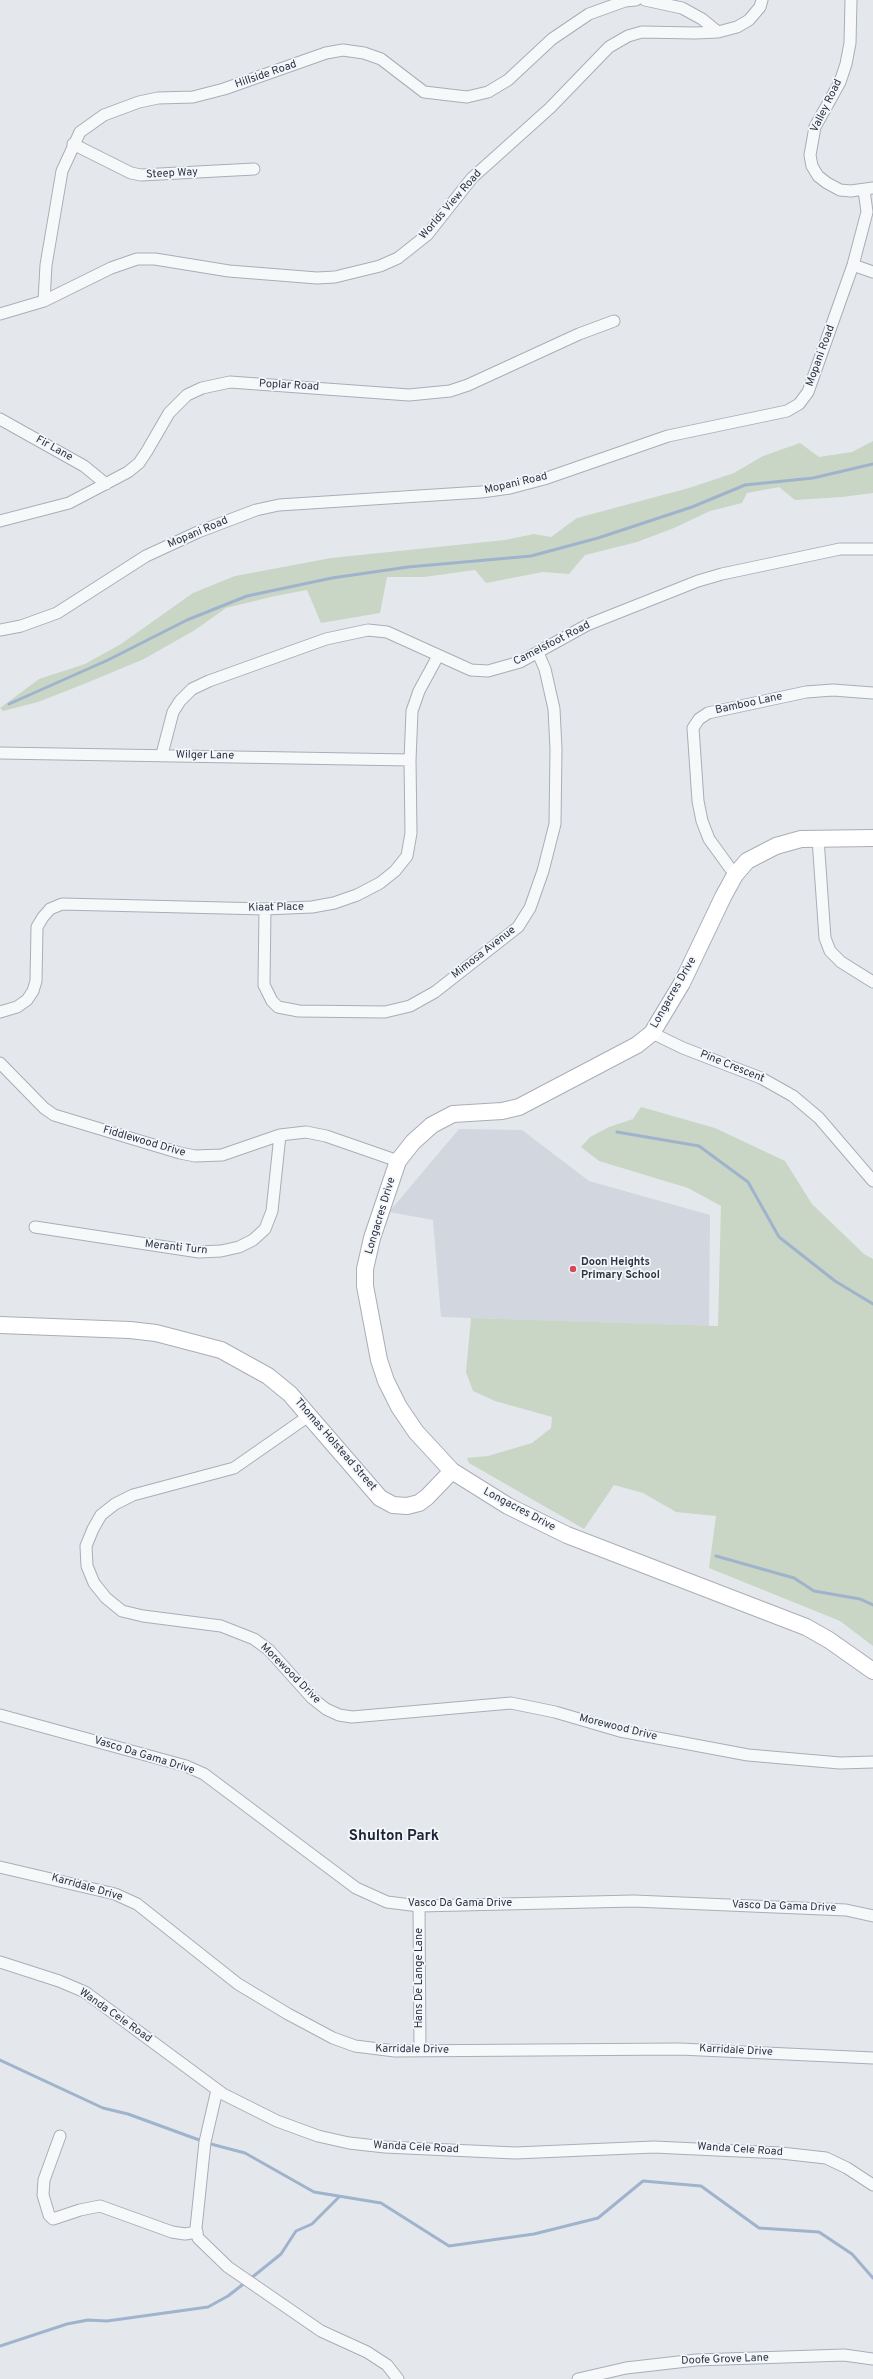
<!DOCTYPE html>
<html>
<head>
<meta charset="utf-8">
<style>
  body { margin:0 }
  canvas { display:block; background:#e4e7ec }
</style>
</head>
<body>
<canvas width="873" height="2379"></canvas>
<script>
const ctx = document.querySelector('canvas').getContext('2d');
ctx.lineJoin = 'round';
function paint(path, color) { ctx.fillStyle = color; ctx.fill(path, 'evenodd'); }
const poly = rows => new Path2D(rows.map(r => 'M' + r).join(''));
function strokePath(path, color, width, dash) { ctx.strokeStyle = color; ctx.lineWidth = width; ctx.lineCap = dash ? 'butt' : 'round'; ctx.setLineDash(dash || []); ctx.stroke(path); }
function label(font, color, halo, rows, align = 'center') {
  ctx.font = font + ' Overpass,sans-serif'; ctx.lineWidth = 3.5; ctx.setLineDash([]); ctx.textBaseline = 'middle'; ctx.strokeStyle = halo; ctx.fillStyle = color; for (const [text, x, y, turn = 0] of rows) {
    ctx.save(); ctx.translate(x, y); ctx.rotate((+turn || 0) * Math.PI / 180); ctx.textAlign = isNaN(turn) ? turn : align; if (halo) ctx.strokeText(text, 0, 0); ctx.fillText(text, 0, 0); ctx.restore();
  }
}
const built = poly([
  [459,1129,522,1130,589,1181,710,1215,709,1326,441,1317,433,1220,389,1212]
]);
const green = poly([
  [873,441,873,493,842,497,795,500,779,487,747,493,742,503,710,511,674,528,637,542,585,555,569,574,543,572,486,583,475,570,424,577,387,577,380,613,321,623,307,590,275,596,226,608,195,630,144,659,84,684,38,702,3,711,0,708,39,679,85,664,121,644,193,593,235,576,331,558,505,540,534,534,551,537,577,518,689,488,734,473,763,456,800,443,819,457,852,452],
  [641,1107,715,1128,785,1161,812,1204,864,1254,873,1259,873,1646,840,1621,709,1568,716,1516,676,1512,643,1493,614,1485,584,1529,469,1463,467,1458,488,1456,532,1443,551,1428,552,1417,495,1401,473,1391,466,1372,471,1318,718,1326,721,1206,688,1188,599,1161,581,1147,590,1137,609,1127,633,1119]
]);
const stream = poly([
  [9,704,108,660,187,620,247,596,332,578,408,567,531,556,598,538,692,507,745,485,813,478,873,464],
  [617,1132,699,1146,748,1182,779,1237,835,1281,873,1304],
  [716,1556,794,1578,814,1591,860,1599,873,1605],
  [0,2060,103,2108,128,2114,202,2141],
  [207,2143,245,2153,314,2192,381,2203,449,2246,534,2234,598,2218,643,2181,701,2186,759,2228,819,2232,852,2254,873,2278],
  [250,2279,281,2254,296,2231,312,2224,340,2196],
  [0,2346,67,2324,88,2320,107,2321,208,2307,228,2296,246,2282]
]);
const street = poly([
  [645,0,682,8,702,19,718,32],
  [851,0,850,43,846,64,840,82,815,127,810,155,812,166,818,176,827,183,840,190,851,191,873,188],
  [73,144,131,173,141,175,254,169],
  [853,265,873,272],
  [44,301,46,265,62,171,80,132,104,115,139,102,158,98,193,97,224,89,326,53,343,50,364,53,381,59,424,92,467,97,488,92,508,80,552,39,589,14,625,1,636,0],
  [0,314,44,301,111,268,137,259,155,259,229,271,317,278,335,277,380,266,398,258,427,235,472,178,550,108,609,47,628,36,642,32,695,33,718,32,737,27,749,20,760,7,762,0],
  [0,419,84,466,106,484],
  [0,521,69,503,128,472,139,463,147,451,169,413,187,395,202,388,230,382,409,395,450,391,468,385,579,334,614,321],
  [0,630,21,626,57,613,146,556,198,532,256,510,279,505,481,492,510,488,544,479,668,436,787,411,799,404,808,392,853,265,867,212,864,190],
  [0,753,410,760],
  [162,754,173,712,180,701,192,689,209,681,326,639,368,630,387,632,471,670,488,671,520,662,587,625,698,581,722,574,840,549,873,549],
  [818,839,825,938,830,951,841,962,873,982],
  [735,875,709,839,702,821,698,801,694,742,693,728,699,719,708,713,806,692,833,690,873,693],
  [265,909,264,985,272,1001,278,1007,299,1011,385,1012,410,1006,435,992,518,927,530,908,543,871,555,824,556,749,554,709,545,669,538,653],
  [0,1012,17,1007,27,1000,33,991,36,981,37,927,43,917,50,909,62,904,265,909,312,907,334,903,357,895,380,883,395,871,407,856,411,833,410,760,412,711,419,691,438,656],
  [652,1033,683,1048,761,1078,793,1096,819,1118,873,1181],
  [0,1063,44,1108,54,1115,180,1153,195,1156,222,1155,280,1135,306,1132,326,1136,398,1161],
  [35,1227,199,1252,221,1251,239,1247,253,1240,265,1229,272,1211,280,1135],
  [310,1415,234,1468,133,1495,115,1504,101,1515,93,1529,86,1546,87,1566,94,1583,106,1598,122,1611,143,1616,221,1626,254,1639,269,1650,312,1698,326,1709,339,1715,352,1717,511,1703,555,1712,620,1731,748,1755,840,1763,873,1762],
  [0,1715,186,1766,204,1774,356,1888,387,1902,419,1906,634,1901,846,1910,873,1916],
  [0,1867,115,1894,137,1904,238,1984,288,2014,333,2038,355,2046,395,2051,680,2049,873,2058],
  [419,1906,420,2051],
  [0,1962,59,1981,85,1992,223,2094,277,2121,318,2136,349,2143,385,2147,515,2153,654,2147,781,2153,826,2158,847,2168,873,2185],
  [217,2090,205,2142,196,2228,198,2238,228,2267,321,2331,367,2352,387,2365,398,2379],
  [60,2136,44,2180,43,2195,49,2215,53,2219,80,2210,100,2206,172,2232,185,2234,197,2232],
  [578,2379,626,2368,696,2360,844,2355,873,2359]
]);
const secondary = poly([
  [873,838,801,839,776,846,747,861,735,875,723,897,682,983,652,1033,637,1045,519,1107,502,1111,453,1114,432,1125,413,1142,398,1161,372,1238,365,1269,365,1286,379,1360,386,1381,399,1407,416,1432,452,1471,508,1506,567,1535,806,1627,829,1640,873,1671],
  [0,1325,130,1330,156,1333,221,1350,268,1376,290,1394,380,1498,393,1505,407,1506,419,1503,427,1497,452,1471]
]);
const markers = [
  [573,1269,4,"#d1495b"]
];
const streetNames = [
  ["Hillside Road",266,75,-19],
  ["Valley Road",827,106,-64],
  ["Steep Way",172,174,-3],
  ["Worlds View Road",451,205,-49],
  ["Mopani Road",821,356,-70],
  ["Poplar Road",289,386,3],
  ["Fir Lane",54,449,29],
  ["Mopani Road",516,484,-13],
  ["Mopani Road",198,533,-23],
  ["Camelsfoot Road",552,644,-27],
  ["Bamboo Lane",749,704,-12],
  ["Wilger Lane",205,756,1],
  ["Kiaat Place",276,908,-1],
  ["Mimosa Avenue",484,953,-38],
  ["Longacres Drive",674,993,-60],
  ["Pine Crescent",732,1067,22],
  ["Fiddlewood Drive",144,1142,16],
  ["Longacres Drive",381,1216,-73],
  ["Meranti Turn",176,1248,6],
  ["Thomas Holstead Street",335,1445,49],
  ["Longacres Drive",519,1510,28],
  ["Morewood Drive",290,1674,45],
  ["Morewood Drive",618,1728,14],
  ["Vasco Da Gama Drive",144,1756,17],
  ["Karridale Drive",87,1888,16],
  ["Vasco Da Gama Drive",460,1904],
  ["Vasco Da Gama Drive",784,1907,2],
  ["Hans De Lange Lane",420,1978,-90],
  ["Wanda Cele Road",115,2016,35],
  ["Karridale Drive",412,2050,1],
  ["Karridale Drive",736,2051,3],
  ["Wanda Cele Road",416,2148,3],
  ["Wanda Cele Road",740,2150,4],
  ["Doofe Grove Lane",725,2360,-2]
];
const poiNames = [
  ["Doon Heights",581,1263],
  ["Primary School",581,1276]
];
const districtNames = [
  ["Shulton Park",394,1837]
];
paint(built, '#d2d6de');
paint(green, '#c9d6c5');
strokePath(stream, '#9fb4cc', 3);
strokePath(street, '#a9aeb7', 13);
strokePath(secondary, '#a9aeb7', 18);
strokePath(street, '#f7f8fa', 11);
strokePath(secondary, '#fff', 16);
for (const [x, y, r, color] of markers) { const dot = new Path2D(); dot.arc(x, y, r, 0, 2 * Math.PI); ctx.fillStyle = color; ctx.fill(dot); strokePath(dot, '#f4f6f9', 1.5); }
label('11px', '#2b3445', '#f4f6f9', streetNames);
label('bold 11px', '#2b3445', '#f4f6f9', poiNames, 'left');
label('bold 15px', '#1d2536', '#f4f6f9', districtNames);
</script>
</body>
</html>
